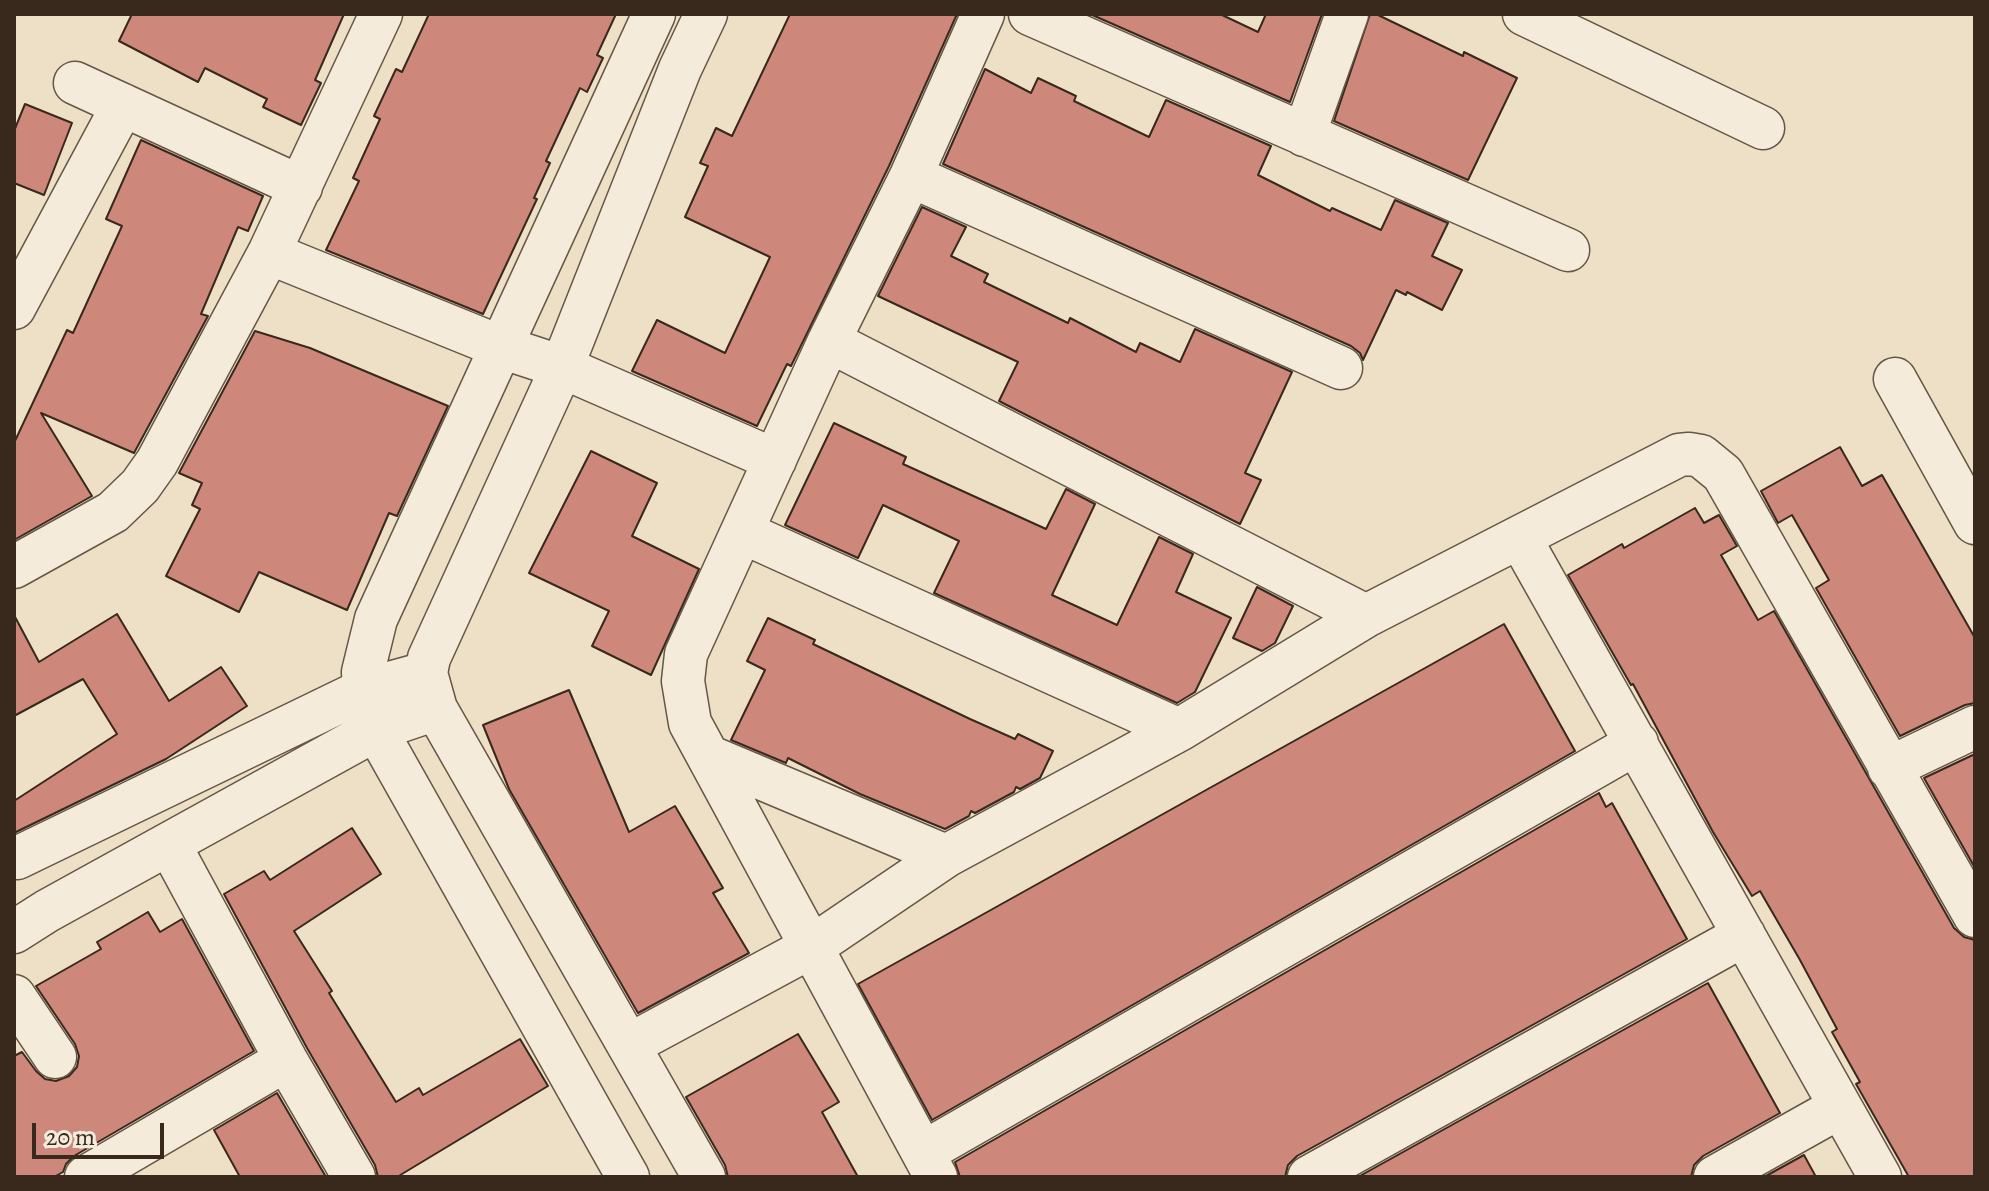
<!DOCTYPE html>
<html>
<head>
<meta charset="utf-8">
<style>
  body { margin:0 }
  #map { position:relative; width:1989px; height:1191px; overflow:hidden; background:#eee0c6; font-family:Alegreya,serif }
  canvas { display:block }
  .frame { position:absolute; inset:0; border:16px solid #39281c; pointer-events:none }
  .scale { position:absolute; left:32px; top:1123px; width:132px; height:36px; box-sizing:border-box; border:4px solid #39281c; border-top:0; padding-left:10px; font-size:24px; line-height:28px; white-space:nowrap; color:#39281c; -webkit-text-stroke:6px #f4ebda; paint-order:stroke }
</style>
</head>
<body>
<div id="map">
<canvas width="1989" height="1191"></canvas>
<div class="frame"></div>
<div class="scale">20 m</div>
</div>
<script>
const ctx = document.querySelector('canvas').getContext('2d');
ctx.lineJoin = 'round';
function paint(path, color) { ctx.fillStyle = color; ctx.fill(path, 'evenodd'); }
const poly = rows => new Path2D(rows.map(r => 'M' + r).join(''));
function strokePath(path, color, width, dash) { ctx.strokeStyle = color; ctx.lineWidth = width; ctx.lineCap = dash ? 'butt' : 'round'; ctx.setLineDash(dash || []); ctx.stroke(path); }
const building = poly([
  [132,14,344,14,315,80,321,83,301,125,263,107,267,99,205,68,198,82,119,41,132,14],
  [429,14,616,14,597,55,603,58,587,92,580,88,546,161,550,163,534,198,537,199,483,314,326,250,359,181,353,178,380,119,374,116,396,69,402,72,429,14],
  [790,14,957,14,889,166,791,366,787,364,757,426,632,371,657,320,725,353,770,257,685,217,708,166,700,163,716,128,732,136,790,14],
  [1090,14,1220,14,1258,32,1266,14,1322,14,1290,102,1090,14],
  [1370,14,1376,14,1463,56,1464,52,1517,78,1468,180,1334,121,1370,14],
  [985,69,1031,93,1038,78,1076,96,1074,101,1149,137,1166,100,1271,146,1258,175,1330,211,1332,208,1381,230,1395,200,1448,223,1432,256,1462,270,1442,310,1407,292,1406,295,1396,290,1363,360,1360,353,1351,346,943,164,985,69],
  [25,104,72,123,44,195,14,183,14,131,25,104],
  [141,140,263,196,248,231,238,227,201,314,208,316,134,453,41,413,92,496,14,540,14,443,67,330,73,333,122,226,106,219,141,140],
  [922,207,966,227,951,256,988,274,984,282,1068,323,1070,318,1136,352,1140,343,1180,362,1195,329,1292,372,1245,473,1261,480,1240,524,999,401,1018,362,878,296,922,207],
  [255,331,310,348,448,406,397,516,389,513,347,610,259,572,239,612,166,576,200,509,192,505,202,483,179,473,255,331],
  [834,423,906,457,903,464,1046,529,1066,489,1095,504,1052,595,1117,625,1159,537,1193,554,1176,592,1231,618,1195,692,1177,703,934,593,959,541,883,505,858,558,785,525,834,423],
  [1840,447,1862,486,1882,475,1975,638,1975,703,1965,705,1900,736,1816,588,1829,580,1792,515,1778,523,1761,491,1840,447],
  [591,451,657,483,632,536,699,569,651,675,592,646,609,611,529,573,591,451],
  [1695,508,1704,523,1719,515,1737,546,1721,555,1758,620,1774,611,1954,928,1964,937,1975,940,1975,1177,1909,1177,1856,1084,1860,1082,1832,1032,1837,1029,1800,960,1760,891,1752,896,1713,832,1633,684,1631,685,1568,575,1622,544,1624,548,1695,508],
  [1257,587,1293,606,1275,643,1262,651,1233,638,1257,587],
  [117,614,169,701,221,667,247,706,166,759,14,833,14,801,117,734,83,679,14,716,14,615,39,662,117,614],
  [768,618,815,640,813,644,970,719,1015,739,1018,734,1053,751,1040,778,1020,789,1016,787,1014,792,975,813,971,811,969,816,945,829,860,794,788,758,786,763,731,740,765,670,747,661,768,618],
  [1504,624,1575,751,932,1120,858,984,1504,624],
  [569,690,629,832,675,806,723,888,713,893,749,953,638,1013,509,789,483,725,569,690],
  [1975,754,1975,868,1924,778,1975,754],
  [1599,793,1606,807,1612,803,1687,939,1297,1156,1288,1165,1285,1177,960,1177,955,1162,1599,793],
  [352,828,381,874,294,931,332,991,329,993,396,1102,419,1088,423,1095,520,1039,548,1086,397,1177,378,1177,375,1165,307,1048,224,894,264,871,270,880,352,828],
  [148,912,160,932,182,919,254,1051,74,1156,66,1164,63,1172,54,1177,14,1177,14,1056,22,1052,36,1071,45,1079,56,1081,69,1076,77,1067,79,1056,75,1044,36,986,101,949,97,942,148,912],
  [1708,983,1780,1113,1703,1156,1694,1165,1691,1177,1358,1177,1708,983],
  [798,1034,839,1102,822,1112,858,1177,728,1177,725,1165,686,1097,798,1034],
  [277,1093,326,1177,240,1177,214,1130,277,1093],
  [1804,1155,1816,1177,1764,1177,1804,1155]
]);
const minor = poly([
  [1030,14,1568,250],
  [1524,14,1763,128],
  [75,83,301,187],
  [1304,135,1347,14],
  [911,176,1341,368],
  [269,253,501,347,562,367,775,460],
  [14,308,123,105],
  [829,341,1366,616],
  [1895,379,1975,523],
  [742,532,1179,730],
  [1520,538,1880,1177],
  [14,567,113,512,140,486,157,462,269,253,381,14],
  [708,756,946,856],
  [1889,768,1975,727],
  [169,844,286,1060,354,1177],
  [17,858,364,690,426,673],
  [14,932,47,911,377,729,436,709],
  [14,996,55,1057],
  [629,1045,813,946,946,856,1179,730,1366,616,1679,455,1689,454,1701,456,1723,474,1975,916],
  [924,1152,1637,743],
  [86,1177,286,1060],
  [628,1177,384,744,364,690,363,672,376,619,654,14],
  [704,1177,436,709,426,673,429,658,562,367,680,69,706,14],
  [936,1177,690,723,683,681,686,654,829,341,911,176,983,14],
  [1309,1177,1744,935],
  [1715,1177,1840,1107]
]);
paint(building, '#ce887b');
strokePath(building, '#39281c', 2);
strokePath(minor, '#665646', 45);
strokePath(minor, '#f4ebda', 42);
</script>
</body>
</html>
